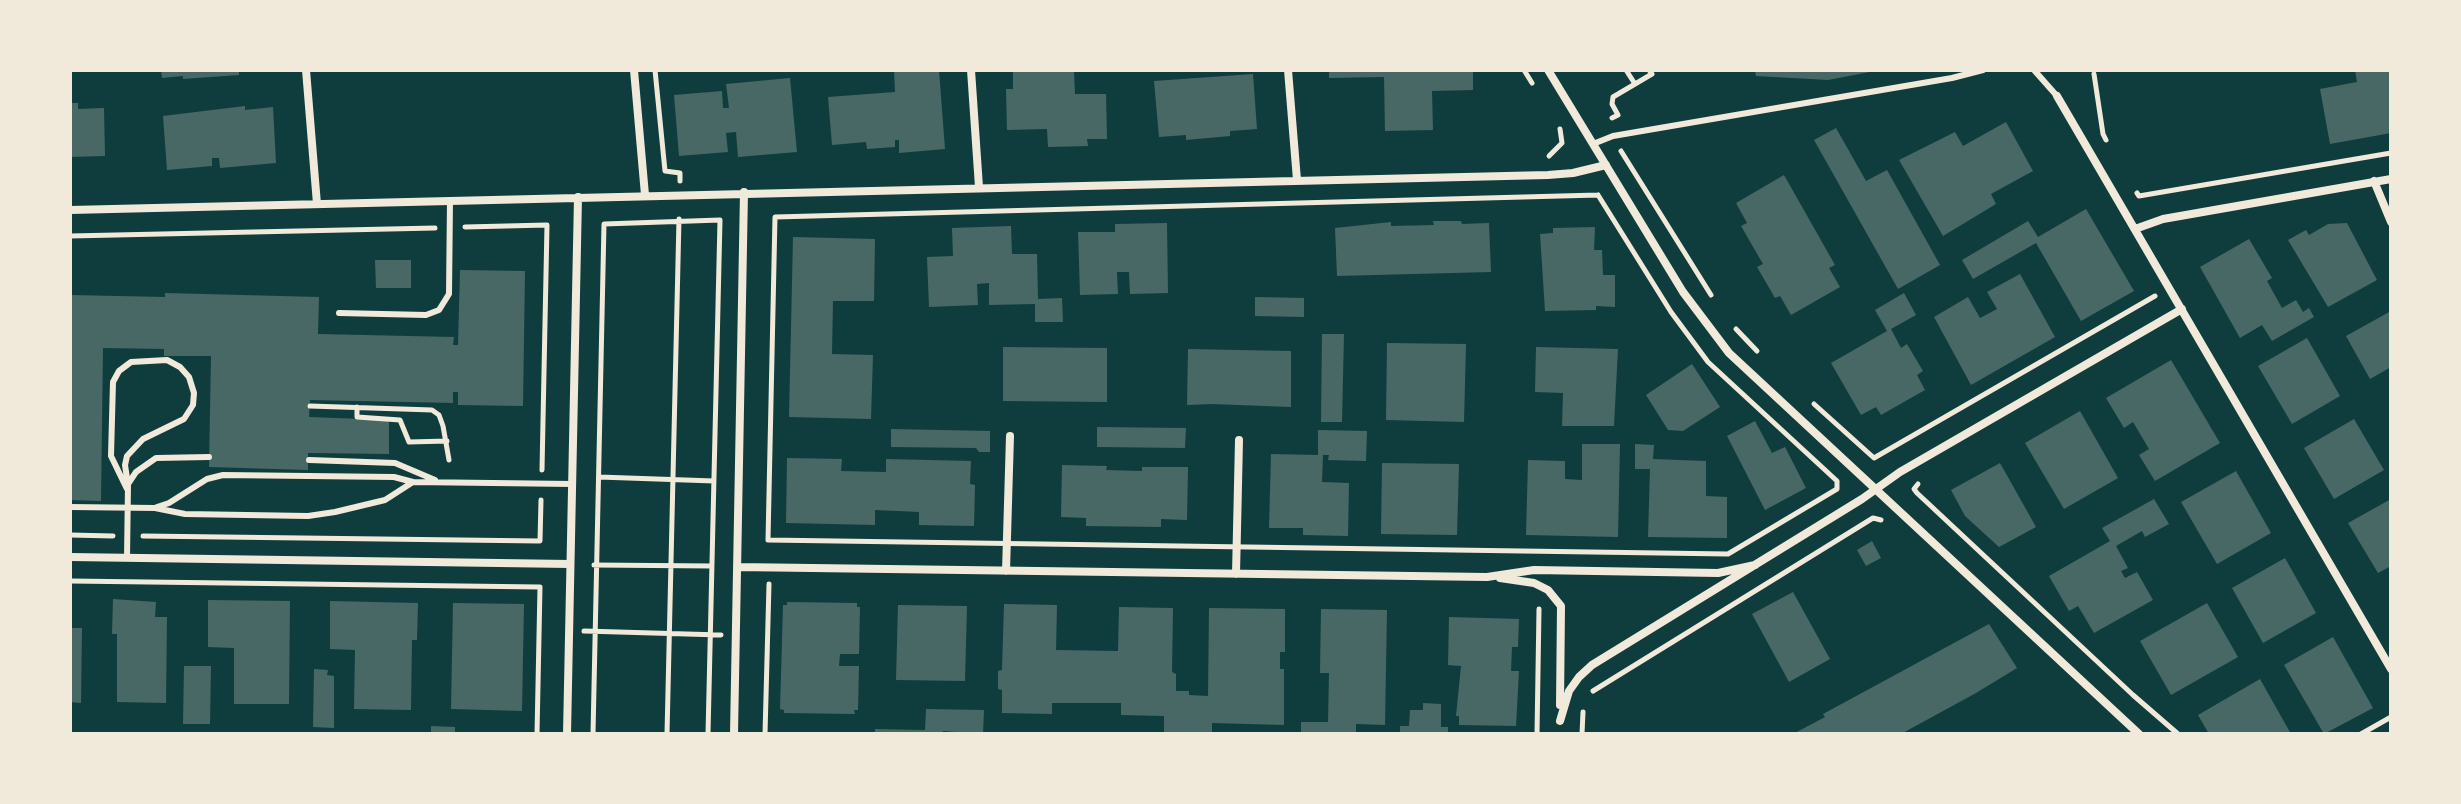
<!DOCTYPE html>
<html>
<head>
<meta charset="utf-8">
<style>
  body { margin:0 }
  #map { position:relative; width:2461px; height:804px; overflow:hidden; background:#0f3d3e; font-family:Quicksand,sans-serif }
  canvas { display:block }
  .frame { position:absolute; inset:0; border:72px solid #f1e9da; pointer-events:none }
</style>
</head>
<body>
<div id="map">
<canvas width="2461" height="804"></canvas>
<div class="frame"></div>
</div>
<script>
const ctx = document.querySelector('canvas').getContext('2d');
ctx.lineJoin = 'round';
function paint(path, color) { ctx.fillStyle = color; ctx.fill(path, 'evenodd'); }
const poly = rows => new Path2D(rows.map(r => 'M' + r).join(''));
function strokePath(path, color, width, dash) { ctx.strokeStyle = color; ctx.lineWidth = width; ctx.lineCap = dash ? 'butt' : 'round'; ctx.setLineDash(dash || []); ctx.stroke(path); }
const building = poly([
  [161,70,239,70,239,75,183,79,183,76,162,78],
  [894,70,939,70,945,149,899,153,899,140,895,140,895,147,867,149,866,142,832,145,828,97,895,92],
  [1329,70,1473,70,1473,90,1432,91,1433,130,1385,131,1384,77,1329,78],
  [1755,70,1874,70,1875,71,1828,80,1756,76],
  [2355,70,2391,70,2391,133,2330,144,2320,89,2357,82],
  [1074,71,1075,94,1106,94,1107,139,1087,139,1088,146,1048,147,1047,129,1007,130,1006,89,1013,89,1013,72],
  [1253,74,1257,129,1230,131,1230,136,1186,140,1186,135,1159,137,1154,81],
  [790,78,797,152,738,157,736,132,726,133,728,152,679,156,674,95,722,91,723,108,729,108,726,84],
  [70,103,78,103,78,109,104,108,105,156,70,157],
  [245,106,245,110,273,107,276,163,220,168,219,158,212,158,212,166,167,170,163,116],
  [2006,122,2033,171,1991,194,1996,204,1943,236,1899,160,1955,132,1963,146],
  [1836,128,1866,181,1887,170,1940,265,1898,289,1814,140],
  [1784,175,1835,265,1829,268,1840,287,1791,315,1780,296,1775,298,1757,267,1763,264,1741,226,1747,223,1736,203],
  [2086,209,2134,291,2081,321,2036,243,1973,279,1962,260,2028,221,2038,237],
  [1433,221,1461,221,1462,224,1489,223,1491,272,1337,276,1335,228,1391,222,1391,226,1434,225],
  [1167,223,1168,293,1130,294,1129,272,1117,272,1118,294,1080,295,1078,232,1115,232,1115,224],
  [2347,223,2377,280,2328,307,2288,240,2306,230,2309,235,2328,224],
  [1011,226,1012,254,1037,254,1038,299,1062,298,1063,322,1035,322,1035,304,989,305,989,283,977,284,978,305,929,307,927,257,953,256,952,228],
  [1595,227,1594,250,1602,250,1603,275,1615,275,1615,307,1596,306,1596,310,1545,311,1540,234,1553,233,1553,228],
  [793,237,875,239,874,301,833,301,832,354,873,355,871,419,789,417],
  [2249,239,2272,278,2267,281,2282,308,2296,300,2303,312,2309,308,2314,317,2272,341,2262,325,2240,338,2200,267],
  [375,260,411,260,411,288,376,288],
  [460,270,525,271,523,406,458,405,458,392,453,392,453,403,310,400,309,417,389,420,389,454,308,453,308,470,209,467,211,356,164,356,164,349,103,348,101,501,70,500,72,347,70,347,70,295,165,297,165,293,319,297,318,334,454,337,453,345,458,345],
  [2020,274,2055,337,1971,385,1934,317,1968,297,1980,318,1997,309,1987,292],
  [1904,293,1916,315,1891,329,1901,348,1907,344,1923,371,1917,375,1925,390,1881,415,1876,407,1861,415,1831,363,1887,331,1875,310],
  [1255,297,1304,298,1304,317,1255,316],
  [2391,311,2391,367,2370,379,2346,336],
  [1322,334,1344,334,1342,422,1321,422],
  [2307,338,2340,396,2292,424,2258,366],
  [1387,343,1466,344,1464,422,1386,420],
  [1003,347,1107,348,1107,402,1003,401],
  [1536,347,1618,349,1614,426,1562,426,1563,393,1535,392],
  [1188,349,1291,351,1291,407,1212,404,1187,405],
  [2171,360,2220,443,2155,481,2139,455,2149,449,2133,422,2124,428,2106,398],
  [1692,364,1720,407,1683,431,1668,430,1646,395],
  [2080,411,2118,478,2064,509,2025,443],
  [2354,419,2384,470,2334,499,2304,448],
  [1755,421,1772,453,1785,447,1806,488,1765,510,1727,436],
  [1097,427,1186,428,1185,448,1097,447],
  [891,429,990,431,990,452,979,452,976,448,891,447],
  [1318,430,1367,431,1366,461,1328,460,1329,455,1323,455,1322,482,1349,483,1348,536,1303,535,1303,528,1269,528,1271,454,1318,455],
  [1582,444,1620,444,1618,537,1526,535,1528,460,1565,461,1565,479,1582,480],
  [1635,444,1654,445,1653,459,1706,461,1706,496,1727,497,1727,538,1648,537,1650,469,1635,469],
  [787,458,842,459,841,471,886,472,886,459,971,461,970,484,975,485,974,526,919,525,919,512,875,510,875,525,786,523],
  [1382,463,1459,464,1457,535,1381,534],
  [2000,463,2036,527,1999,547,1965,516,1951,490],
  [1062,465,1107,466,1106,470,1142,471,1142,467,1188,467,1187,520,1161,519,1161,527,1086,526,1086,518,1061,517],
  [2236,471,2271,533,2217,564,2181,502],
  [2154,499,2169,524,2145,537,2142,531,2116,546,2128,568,2121,571,2125,578,2137,572,2153,600,2094,633,2078,606,2069,611,2049,576,2110,541,2102,528],
  [2391,499,2391,566,2378,573,2348,523],
  [1872,541,1881,558,1866,566,1857,550],
  [2285,558,2316,613,2263,643,2232,588],
  [1793,592,1830,659,1789,682,1752,614],
  [113,599,156,602,155,617,167,617,166,703,117,702,117,634,112,634],
  [208,600,290,601,289,704,234,704,234,648,208,647],
  [330,601,418,603,417,640,412,640,411,710,354,709,355,650,330,649],
  [787,602,857,603,857,607,860,607,859,654,840,654,839,666,859,666,858,710,854,710,855,714,784,713,784,710,780,709,783,605,787,605],
  [453,603,524,604,522,711,451,709],
  [2207,603,2238,657,2171,695,2140,641],
  [1004,604,1057,605,1056,650,1118,651,1119,607,1173,608,1172,672,1176,674,1176,691,1189,691,1189,695,1208,696,1209,608,1285,609,1285,652,1280,652,1280,669,1284,669,1284,725,1212,723,1212,734,1164,734,1164,716,1121,715,1121,703,1052,703,1052,714,1002,713,1002,690,998,689,998,671,1002,670],
  [898,605,967,606,965,681,896,680],
  [1321,609,1387,610,1385,725,1356,724,1356,734,1301,734,1301,722,1328,722,1329,673,1320,673],
  [1449,617,1519,619,1518,647,1512,647,1511,671,1519,671,1516,726,1459,725,1459,716,1456,716,1461,666,1448,665],
  [1989,624,2017,668,1976,693,1901,734,1793,734,1825,717,1823,714],
  [70,628,82,628,81,703,70,702],
  [2333,637,2373,708,2324,734,2284,665],
  [184,666,211,666,210,724,183,724],
  [314,669,328,670,327,675,334,676,334,728,313,727],
  [2260,679,2291,734,2209,734,2198,715],
  [1423,703,1441,704,1441,727,1448,727,1448,734,1400,734,1400,726,1409,726,1410,710,1423,710],
  [926,709,984,710,983,734,943,731,943,734,875,734,875,729,925,730],
  [431,726,455,727,455,734,431,734]
]);
const path = poly([
  [655,70,665,171,680,173,680,181],
  [1524,70,1532,83],
  [1626,70,1635,84],
  [2094,74,2103,134,2106,140],
  [1612,118,1618,115,1612,104,1613,97,1652,74,1649,70],
  [1621,151,1711,295],
  [1549,156,1562,143,1560,129],
  [2137,193,2139,196,2391,153],
  [1598,195,1671,312,1708,362,1837,481,1837,489,1728,554,768,540,775,217,1598,195],
  [465,227,547,225,542,470],
  [70,236,435,228],
  [1736,329,1757,351],
  [1814,404,1874,458,2155,296],
  [310,406,432,410,439,415,443,426,449,460],
  [357,407,357,417,400,420,409,442,447,441],
  [599,477,714,481],
  [1918,484,1914,489,1917,493,2133,695,2178,734],
  [70,535,113,536],
  [143,536,540,541,541,500],
  [594,565,712,566],
  [70,581,540,587,537,734],
  [584,631,721,635],
  [1593,691,1873,518,1881,520],
  [593,734,604,224,720,220,708,734],
  [667,734,679,219],
  [765,734,769,584],
  [1537,734,1539,609],
  [1582,734,1583,712],
  [2361,734,2391,717]
]);
const service = poly([
  [2034,70,2057,96],
  [1593,144,1613,136,1952,78,1983,70],
  [339,313,426,315,439,310,449,294,450,200],
  [309,460,395,463,435,480],
  [128,484,136,472,156,458,209,457],
  [70,507,155,508,185,514,308,516,335,512,385,500,413,482,572,484],
  [157,507,169,503,207,479,223,475,394,477,413,482],
  [127,558,128,485,125,465,127,456,143,439,184,419,193,405,194,393,189,377,180,367,167,360,131,362,119,371,113,382,111,456,127,489]
]);
const minor = poly([
  [306,70,317,204],
  [634,70,645,195],
  [971,70,979,187],
  [1288,70,1297,180],
  [1548,70,1683,292,1729,353,2139,734],
  [2057,96,2391,669],
  [2374,181,2391,222],
  [70,210,1548,175,1573,173,1606,165],
  [2135,229,2163,219,2391,179],
  [70,557,570,564],
  [737,567,1487,577,1534,570,1718,573,1755,565],
  [1006,571,1010,436],
  [1236,574,1239,440],
  [1500,578,1534,583,1548,590,1561,606,1560,705],
  [1560,721,1569,691,1579,677,1592,665,1862,499,1900,472,2182,309],
  [567,734,578,197],
  [734,734,744,192]
]);
paint(building, '#486865');
strokePath(path, '#f1e9da', 5);
strokePath(service, '#f1e9da', 6);
strokePath(minor, '#f1e9da', 8);
</script>
</body>
</html>
